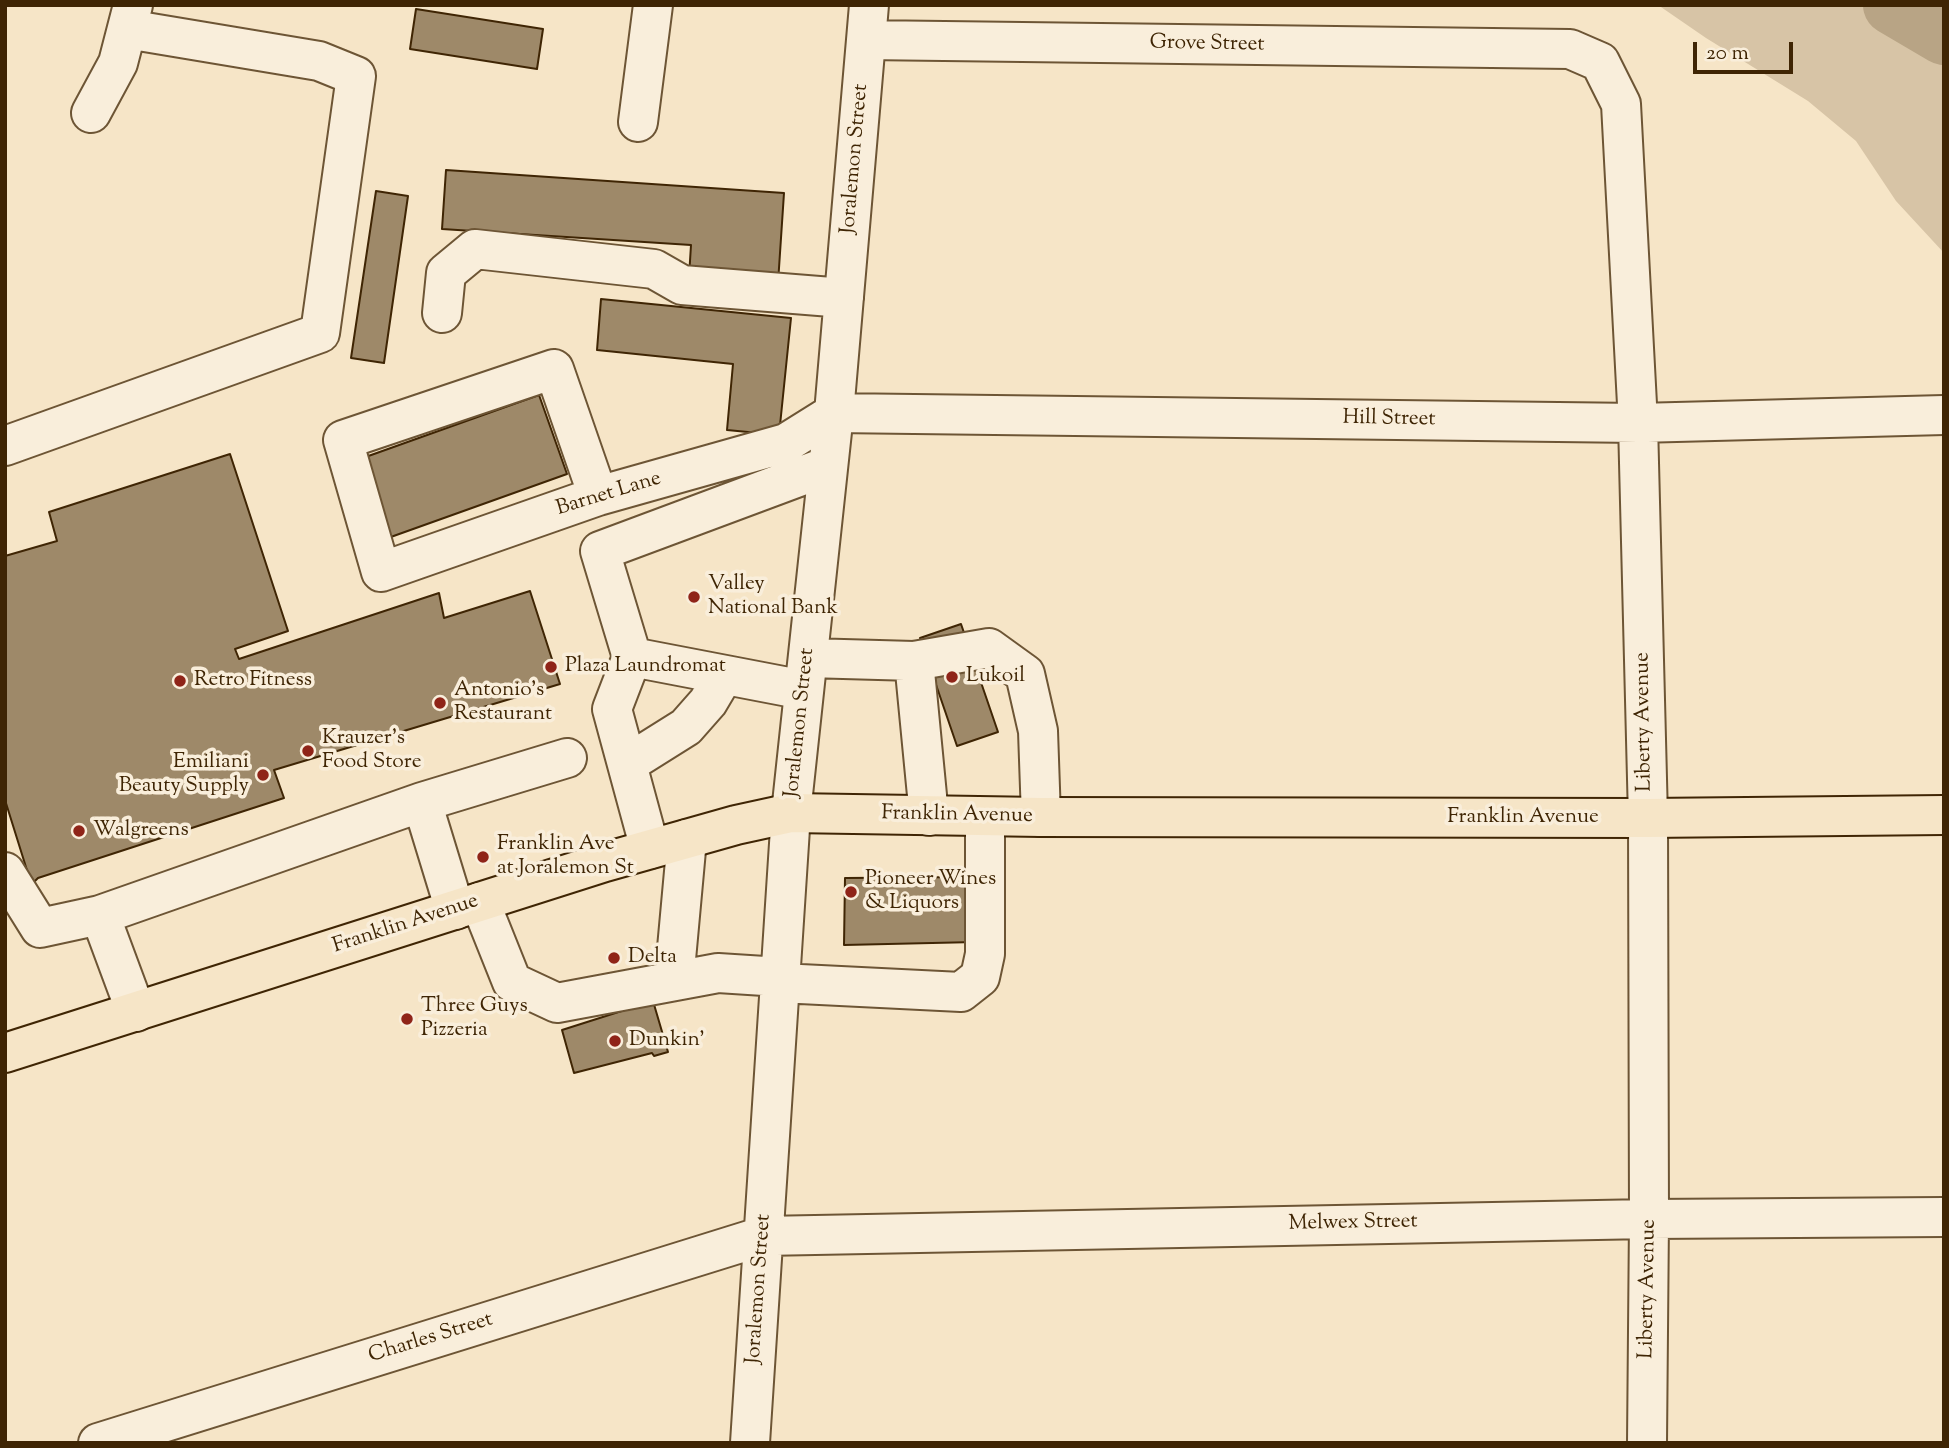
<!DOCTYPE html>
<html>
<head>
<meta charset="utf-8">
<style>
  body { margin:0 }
  #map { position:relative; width:1949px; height:1448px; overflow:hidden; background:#f6e5c7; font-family:"Sorts Mill Goudy",serif }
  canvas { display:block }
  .frame { position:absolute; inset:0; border:7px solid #3f2504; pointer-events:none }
  .scale { position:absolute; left:1693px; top:42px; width:100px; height:32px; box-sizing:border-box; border:4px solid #3f2504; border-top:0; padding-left:9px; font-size:21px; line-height:24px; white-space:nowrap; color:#3f2504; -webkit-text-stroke:5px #f9eedb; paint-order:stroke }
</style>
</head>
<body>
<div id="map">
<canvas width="1949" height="1448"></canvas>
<div class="frame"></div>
<div class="scale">20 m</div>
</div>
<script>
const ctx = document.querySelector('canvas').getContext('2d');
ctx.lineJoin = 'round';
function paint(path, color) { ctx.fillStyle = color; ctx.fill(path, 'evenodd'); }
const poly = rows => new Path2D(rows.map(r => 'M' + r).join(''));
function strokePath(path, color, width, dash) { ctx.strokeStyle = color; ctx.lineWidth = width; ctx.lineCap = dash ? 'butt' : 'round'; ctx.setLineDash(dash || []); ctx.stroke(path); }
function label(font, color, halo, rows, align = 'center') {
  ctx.font = font + ' "Sorts Mill Goudy",serif'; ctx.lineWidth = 7; ctx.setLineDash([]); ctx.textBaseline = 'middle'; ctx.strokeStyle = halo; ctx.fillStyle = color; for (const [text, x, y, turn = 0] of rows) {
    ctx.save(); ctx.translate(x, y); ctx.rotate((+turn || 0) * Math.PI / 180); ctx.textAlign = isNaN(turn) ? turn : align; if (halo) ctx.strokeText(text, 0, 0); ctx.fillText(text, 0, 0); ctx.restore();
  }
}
const green = poly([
  [1658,5,1944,5,1944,253,1896,201,1856,141,1808,101,1706,38]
]);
const river = poly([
  [1893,5,1944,35]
]);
const building = poly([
  [416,9,543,29,537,69,410,49,416,9],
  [446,170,784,193,778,283,689,277,691,245,442,229,446,170],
  [376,191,408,196,384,363,351,358,376,191],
  [601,299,791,318,779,435,727,430,733,364,597,350,601,299],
  [539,395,567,474,388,538,360,459,539,395],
  [230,454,288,631,235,649,239,659,439,593,444,618,530,591,560,684,274,770,284,798,38,878,34,882,30,880,5,800,5,556,57,541,49,512,230,454],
  [961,624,998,732,957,746,920,638,961,624],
  [974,877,976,942,844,945,845,878,974,877],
  [653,1001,668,1052,654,1056,652,1053,574,1073,562,1030,653,1001]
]);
const minor = poly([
  [866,40,1570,49,1600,62,1621,104,1638,423,1648,818,1649,1219,1647,1443],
  [91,113,118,63,133,5],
  [638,122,653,5],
  [442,313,446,273,475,249,654,269,682,285,844,298],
  [5,446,320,333,356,76,319,61,127,29],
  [598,496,554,369,343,440,381,572,598,496,786,443,834,413,1638,423,1944,415],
  [632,657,804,690],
  [808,658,914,661,989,648,1025,674,1038,731,1041,817],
  [914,661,929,816],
  [627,764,686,727,708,702,724,675],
  [422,802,567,758],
  [650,849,612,709,632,657,600,551,828,466],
  [5,872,40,928,100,915],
  [480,902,512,982,557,1003,718,973,780,977],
  [674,981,687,839],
  [780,983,961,992,980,977,985,954,985,817],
  [136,1012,100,915,422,802,455,910],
  [98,1443,763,1236,1649,1219,1944,1217],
  [750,1443,791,813,834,413,869,5]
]);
const major = poly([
  [5,1053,605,862,736,825,791,813,1041,817,1648,818,1944,815]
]);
const markers = [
  [694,597,7,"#8f2418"],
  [551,667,7,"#8f2418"],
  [952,677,7,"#8f2418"],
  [180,681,7,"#8f2418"],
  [440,703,7,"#8f2418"],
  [308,751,7,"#8f2418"],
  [263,775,7,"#8f2418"],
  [79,831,7,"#8f2418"],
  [483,857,7,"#8f2418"],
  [851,892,7,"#8f2418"],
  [614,958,7,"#8f2418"],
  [407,1019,7,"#8f2418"],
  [615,1041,7,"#8f2418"]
];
const streetNames = [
  ["Grove Street",1207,45,1],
  ["Joralemon Street",856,159,-85],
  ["Hill Street",1389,420,1],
  ["Barnet Lane",609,495,-17],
  ["Liberty Avenue",1645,722,-91],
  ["Joralemon Street",801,723,-84],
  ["Franklin Avenue",957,816,1],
  ["Franklin Avenue",1523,818],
  ["Franklin Avenue",406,925,-18],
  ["Melwex Street",1353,1224,-1],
  ["Joralemon Street",760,1289,-86],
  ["Liberty Avenue",1649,1289,-89],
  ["Charles Street",431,1339,-17]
];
const poiNames = [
  ["Valley",708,585],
  ["National Bank",708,609],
  ["Plaza Laundromat",565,667],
  ["Lukoil",966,677],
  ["Retro Fitness",194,681],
  ["Antonio's",454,691],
  ["Restaurant",454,715],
  ["Krauzer's",322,739],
  ["Food Store",322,763],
  ["Emiliani",249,763,"right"],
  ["Beauty Supply",249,787,"right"],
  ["Walgreens",93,831],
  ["Franklin Ave",497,845],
  ["at Joralemon St",497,869],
  ["Pioneer Wines",865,880],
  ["& Liquors",865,904],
  ["Delta",628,958],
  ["Three Guys",421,1007],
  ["Pizzeria",421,1031],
  ["Dunkin'",629,1041]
];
paint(green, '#d7c4a6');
strokePath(river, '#b8a485', 60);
paint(building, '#9e8969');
strokePath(building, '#3f2504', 2);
strokePath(minor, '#6d5535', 42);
strokePath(major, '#3f2504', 42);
strokePath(minor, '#f9eedb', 38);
strokePath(major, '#f6e5c7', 38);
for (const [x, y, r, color] of markers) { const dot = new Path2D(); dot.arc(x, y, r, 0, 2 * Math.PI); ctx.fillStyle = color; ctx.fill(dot); strokePath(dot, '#f9eedb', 2.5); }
label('21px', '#3f2504', '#f9eedb', streetNames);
label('21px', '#3f2504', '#f9eedb', poiNames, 'left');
</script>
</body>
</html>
